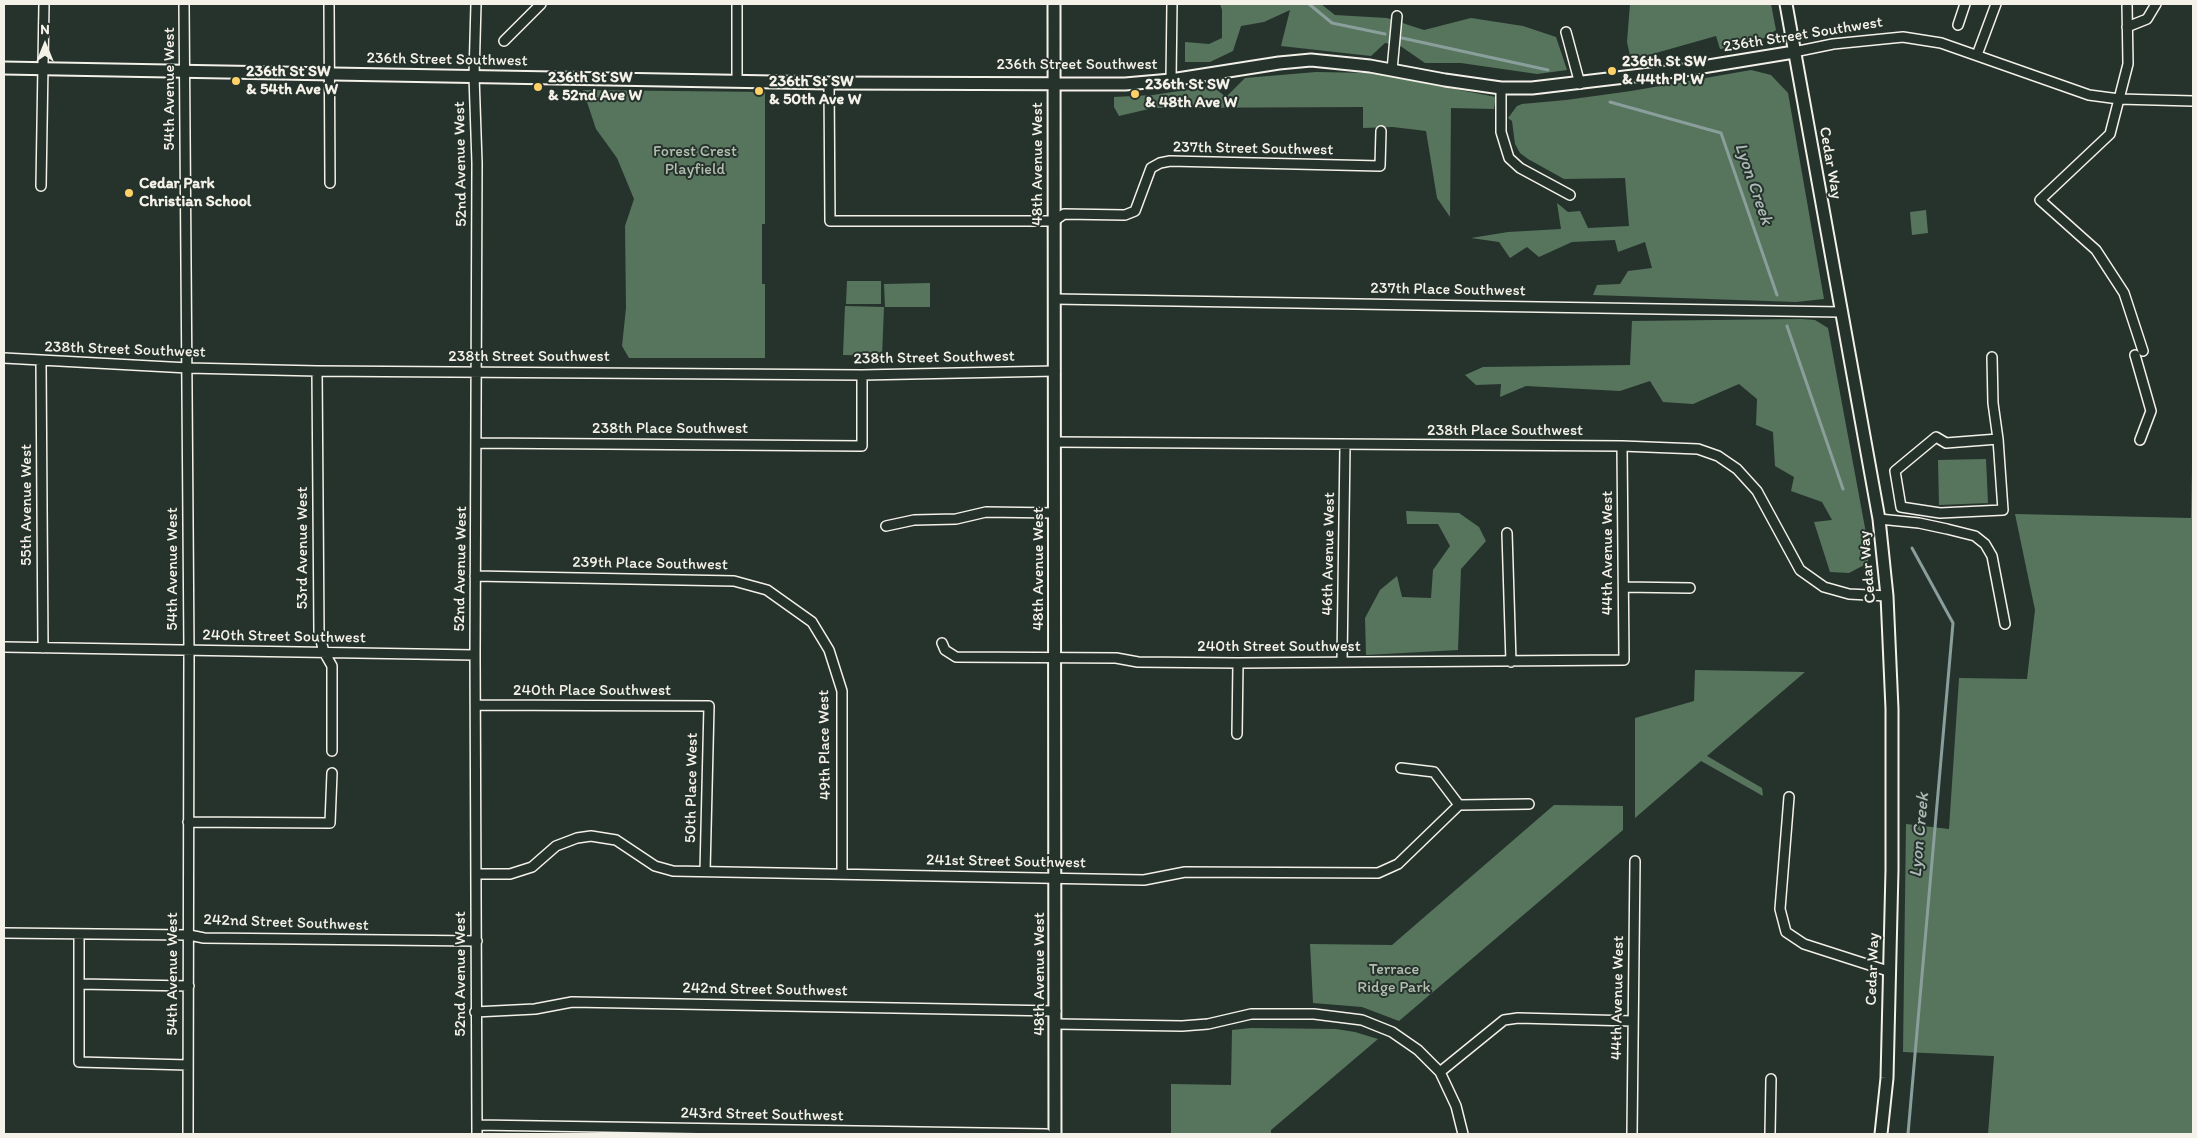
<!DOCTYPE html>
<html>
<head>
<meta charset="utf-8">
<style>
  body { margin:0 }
  #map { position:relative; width:2197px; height:1138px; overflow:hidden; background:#26332d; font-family:Itim,sans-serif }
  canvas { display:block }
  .frame { position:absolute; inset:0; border:5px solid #f4f1e8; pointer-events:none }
  .north { position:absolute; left:20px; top:20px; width:50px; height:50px; -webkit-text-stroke:4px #26332d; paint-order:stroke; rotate:0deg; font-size:14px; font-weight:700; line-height:20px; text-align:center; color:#f4f1e8 }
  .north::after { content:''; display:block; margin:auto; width:18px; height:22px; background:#f4f1e8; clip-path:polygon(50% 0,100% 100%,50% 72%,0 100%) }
</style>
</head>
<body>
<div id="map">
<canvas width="2197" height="1138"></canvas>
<div class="frame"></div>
<div class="north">N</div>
</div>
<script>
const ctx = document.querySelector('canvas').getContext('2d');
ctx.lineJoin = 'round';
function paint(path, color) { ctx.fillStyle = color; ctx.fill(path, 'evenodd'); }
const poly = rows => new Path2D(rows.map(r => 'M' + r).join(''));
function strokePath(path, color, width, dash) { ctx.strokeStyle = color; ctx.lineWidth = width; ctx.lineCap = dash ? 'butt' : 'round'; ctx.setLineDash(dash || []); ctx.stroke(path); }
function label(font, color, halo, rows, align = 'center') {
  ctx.font = font + ' Itim,sans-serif'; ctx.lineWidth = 4; ctx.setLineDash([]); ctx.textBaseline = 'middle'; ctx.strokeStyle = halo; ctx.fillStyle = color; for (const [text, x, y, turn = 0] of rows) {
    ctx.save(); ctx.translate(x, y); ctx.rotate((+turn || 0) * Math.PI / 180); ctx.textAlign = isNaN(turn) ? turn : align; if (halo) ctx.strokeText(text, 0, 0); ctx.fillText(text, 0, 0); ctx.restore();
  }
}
const green = poly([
  [1220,4,1321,4,1335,15,1387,18,1424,30,1471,18,1523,26,1556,37,1567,70,1537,74,1461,63,1425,63,1399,45,1385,43,1371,56,1281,46,1290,10,1264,22,1241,26,1233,51,1210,62,1185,62,1185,42,1209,44,1222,38,1222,10],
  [1630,4,1771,4,1776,30,1753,45,1720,49,1716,36,1631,60,1627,42],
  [1751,70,1771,75,1788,93,1824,299,1796,302,1593,295,1597,285,1620,284,1628,271,1652,268,1645,242,1618,252,1615,240,1572,242,1539,257,1527,247,1510,258,1499,242,1471,238,1508,232,1561,229,1557,203,1568,212,1580,211,1588,228,1629,226,1625,178,1564,179,1528,159,1520,153,1515,144,1512,121,1508,118,1517,106,1522,104,1566,100,1631,91],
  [1316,72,1371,73,1496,97,1494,109,1451,108,1450,217,1437,198,1426,131,1393,127,1363,128,1363,107,1153,108,1119,116,1114,107,1114,97,1153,95,1212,86,1226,97,1245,78],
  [583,90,765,92,765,224,762,224,762,284,765,284,765,358,629,358,622,346,626,308,625,226,634,199,617,158,596,129],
  [1926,210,1928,233,1912,235,1910,212],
  [847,281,881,281,881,304,846,304],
  [930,283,930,307,885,307,884,284],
  [845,306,884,307,882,356,843,355],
  [1802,319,1815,320,1828,328,1868,544,1868,563,1849,573,1830,572,1814,522,1832,520,1822,502,1791,491,1794,477,1775,466,1773,432,1756,425,1757,399,1739,384,1693,404,1663,402,1650,381,1620,391,1526,386,1500,397,1501,384,1476,385,1465,375,1483,367,1630,365,1632,321],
  [2193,417,2193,1134,1988,1134,1994,1056,1903,1052,1906,824,1949,829,1959,678,2027,679,2035,610,2015,514,2191,518],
  [1986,459,1988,503,1939,505,1938,460],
  [1406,511,1459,513,1479,527,1486,541,1461,569,1458,650,1366,655,1365,618,1380,590,1397,576,1402,597,1431,598,1433,570,1450,546,1438,524,1407,524],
  [1695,670,1805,672,1707,756,1762,788,1763,796,1701,761,1635,818,1635,718,1694,701],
  [1554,805,1623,806,1623,830,1399,1021,1362,1007,1313,1003,1310,944,1392,945],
  [1251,1028,1336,1029,1355,1032,1378,1039,1271,1130,1271,1134,1171,1134,1171,1084,1231,1085,1232,1030]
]);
const stream = poly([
  [1309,4,1332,23,1385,34],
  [1402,38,1548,70],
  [1610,102,1721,133,1777,295],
  [1787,326,1843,489],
  [1908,1134,1953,623,1912,548]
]);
const minor = poly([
  [184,4,189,650,188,1134],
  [329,4,330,183],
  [476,4,474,76,477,163,475,655,477,1134],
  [2127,4,2128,64,2110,134,2040,200,2096,250,2124,293,2143,351],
  [1958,25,1965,4],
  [2127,27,2147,19,2156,4],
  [1566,32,1580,84],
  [504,41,541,4],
  [1794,52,1833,44,1903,37,1941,43,2089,95,2119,99,2193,101],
  [1977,55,1996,4],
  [1392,70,1397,16],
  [737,80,737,4],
  [1171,80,1172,4],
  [829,83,830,221,1054,221,1064,214,1125,215,1135,211,1151,168,1160,163,1170,161,1380,166,1381,131],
  [1501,88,1501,132,1509,158,1520,168,1570,195],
  [41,186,44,4],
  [1055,299,1841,312],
  [2135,355,2151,411,2140,440],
  [1992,357,1993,403,1998,439,2003,510,1940,513,1901,507,1895,471,1936,437,1946,443,1998,439],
  [4,358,188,368,317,371,862,375,1055,371],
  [41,362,43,648],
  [317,371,319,633,324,652,332,666,332,751],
  [1055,442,1622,446,1698,449,1718,456,1737,469,1757,491,1800,570,1824,587,1849,594,1887,596],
  [477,443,862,446,862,375],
  [1879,519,1919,523,1947,529,1975,536,1985,544,1992,556,2005,624],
  [886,526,914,520,956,519,986,512,1055,513],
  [1507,533,1511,662],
  [475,576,734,581,767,590,812,622,829,650,842,691,842,873],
  [1624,587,1690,588],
  [942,643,945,650,956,657,1116,658,1138,662,1238,663,1624,660,1622,446],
  [4,647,475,655],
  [1342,662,1345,446],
  [476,705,709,706,705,871],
  [1237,734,1238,663],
  [1401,768,1434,772,1459,805],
  [1789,797,1780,909,1786,932,1804,944,1888,971],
  [188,822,330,823,332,773],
  [476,874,510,874,532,867,556,846,577,838,591,836,616,840,655,866,673,871,1144,880,1185,872,1378,873,1398,864,1459,805,1529,804],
  [4,933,189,935,204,938,477,941],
  [79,934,79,1062,188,1065],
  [79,984,189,986],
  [475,1012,535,1009,572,1002,1056,1011],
  [1057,1024,1182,1026,1208,1024,1251,1014,1314,1014,1362,1020,1392,1032,1418,1050,1440,1072,1456,1106,1463,1134],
  [1440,1072,1504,1020,1518,1018,1632,1021],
  [477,1125,1046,1134],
  [1632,1134,1635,861],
  [1770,1134,1771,1079]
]);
const major = poly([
  [1054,4,1055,1134],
  [1786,4,1879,519,1887,596,1892,709,1892,870,1887,1078,1881,1134],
  [4,68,829,83,1125,84,1171,80,1279,63,1311,60,1370,66,1445,80,1501,88,1532,88,1684,70,1794,52]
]);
const markers = [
  [1612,71,5,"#ffd166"],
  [236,81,5,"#ffd166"],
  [538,87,5,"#ffd166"],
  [759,91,5,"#ffd166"],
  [1135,94,5,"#ffd166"],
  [129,193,5,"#ffd166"]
];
const streetNames = [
  ["236th Street Southwest",1803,35,-9],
  ["236th Street Southwest",447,60,1],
  ["236th Street Southwest",1077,65],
  ["54th Avenue West",170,89,-90],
  ["237th Street Southwest",1253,149,1],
  ["Cedar Way",1830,163,80],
  ["52nd Avenue West",461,164,-91],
  ["48th Avenue West",1038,164,-90],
  ["237th Place Southwest",1448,290,1],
  ["238th Street Southwest",125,350,2],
  ["238th Street Southwest",529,357],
  ["238th Street Southwest",934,358,-1],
  ["238th Place Southwest",670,429],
  ["238th Place Southwest",1505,431],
  ["55th Avenue West",27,505,-90],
  ["53rd Avenue West",303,548,-90],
  ["44th Avenue West",1608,553,-90],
  ["46th Avenue West",1329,554,-89],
  ["239th Place Southwest",650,564,1],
  ["Cedar Way",1868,567,-95],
  ["54th Avenue West",173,569,-90],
  ["52nd Avenue West",461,569,-89],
  ["48th Avenue West",1039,569,-90],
  ["240th Street Southwest",284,637,1],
  ["240th Street Southwest",1279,647],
  ["240th Place Southwest",592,691],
  ["49th Place West",825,745,-91],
  ["50th Place West",692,788,-89],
  ["241st Street Southwest",1006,862,1],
  ["242nd Street Southwest",286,923,2],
  ["Cedar Way",1873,969,-88],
  ["54th Avenue West",173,974,-90],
  ["52nd Avenue West",461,974,-90],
  ["48th Avenue West",1040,974,-90],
  ["242nd Street Southwest",765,990,1],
  ["44th Avenue West",1618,998,-89],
  ["243rd Street Southwest",762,1115,1]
];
const poiNames = [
  ["236th St SW",1622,62],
  ["& 44th Pl W",1622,80],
  ["236th St SW",246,72],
  ["& 54th Ave W",246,90],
  ["236th St SW",548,78],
  ["& 52nd Ave W",548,96],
  ["236th St SW",769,82],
  ["& 50th Ave W",769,100],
  ["236th St SW",1145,85],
  ["& 48th Ave W",1145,103],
  ["Cedar Park",139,184],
  ["Christian School",139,202]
];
const parkNames = [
  ["Forest Crest",695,152],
  ["Playfield",695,170],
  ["Terrace",1394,970],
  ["Ridge Park",1394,988]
];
const waterNames = [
  ["Lyon Creek",1753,184,71],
  ["Lyon Creek",1920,835,-85]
];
paint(green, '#57755d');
strokePath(stream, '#8a9e9c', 3);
strokePath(minor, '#f4f1e8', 12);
strokePath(major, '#f4f1e8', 15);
strokePath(minor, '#26332d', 9);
strokePath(major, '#26332d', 11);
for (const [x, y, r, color] of markers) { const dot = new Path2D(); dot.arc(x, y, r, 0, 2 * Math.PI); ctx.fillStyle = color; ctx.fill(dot); strokePath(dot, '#26332d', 2); }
label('16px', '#f4f1e8', '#26332d', streetNames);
label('bold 16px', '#f4f1e8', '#26332d', poiNames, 'left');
label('16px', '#b5bfb0', '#26332d', parkNames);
label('italic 18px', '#adb9b6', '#26332d', waterNames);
</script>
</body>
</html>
